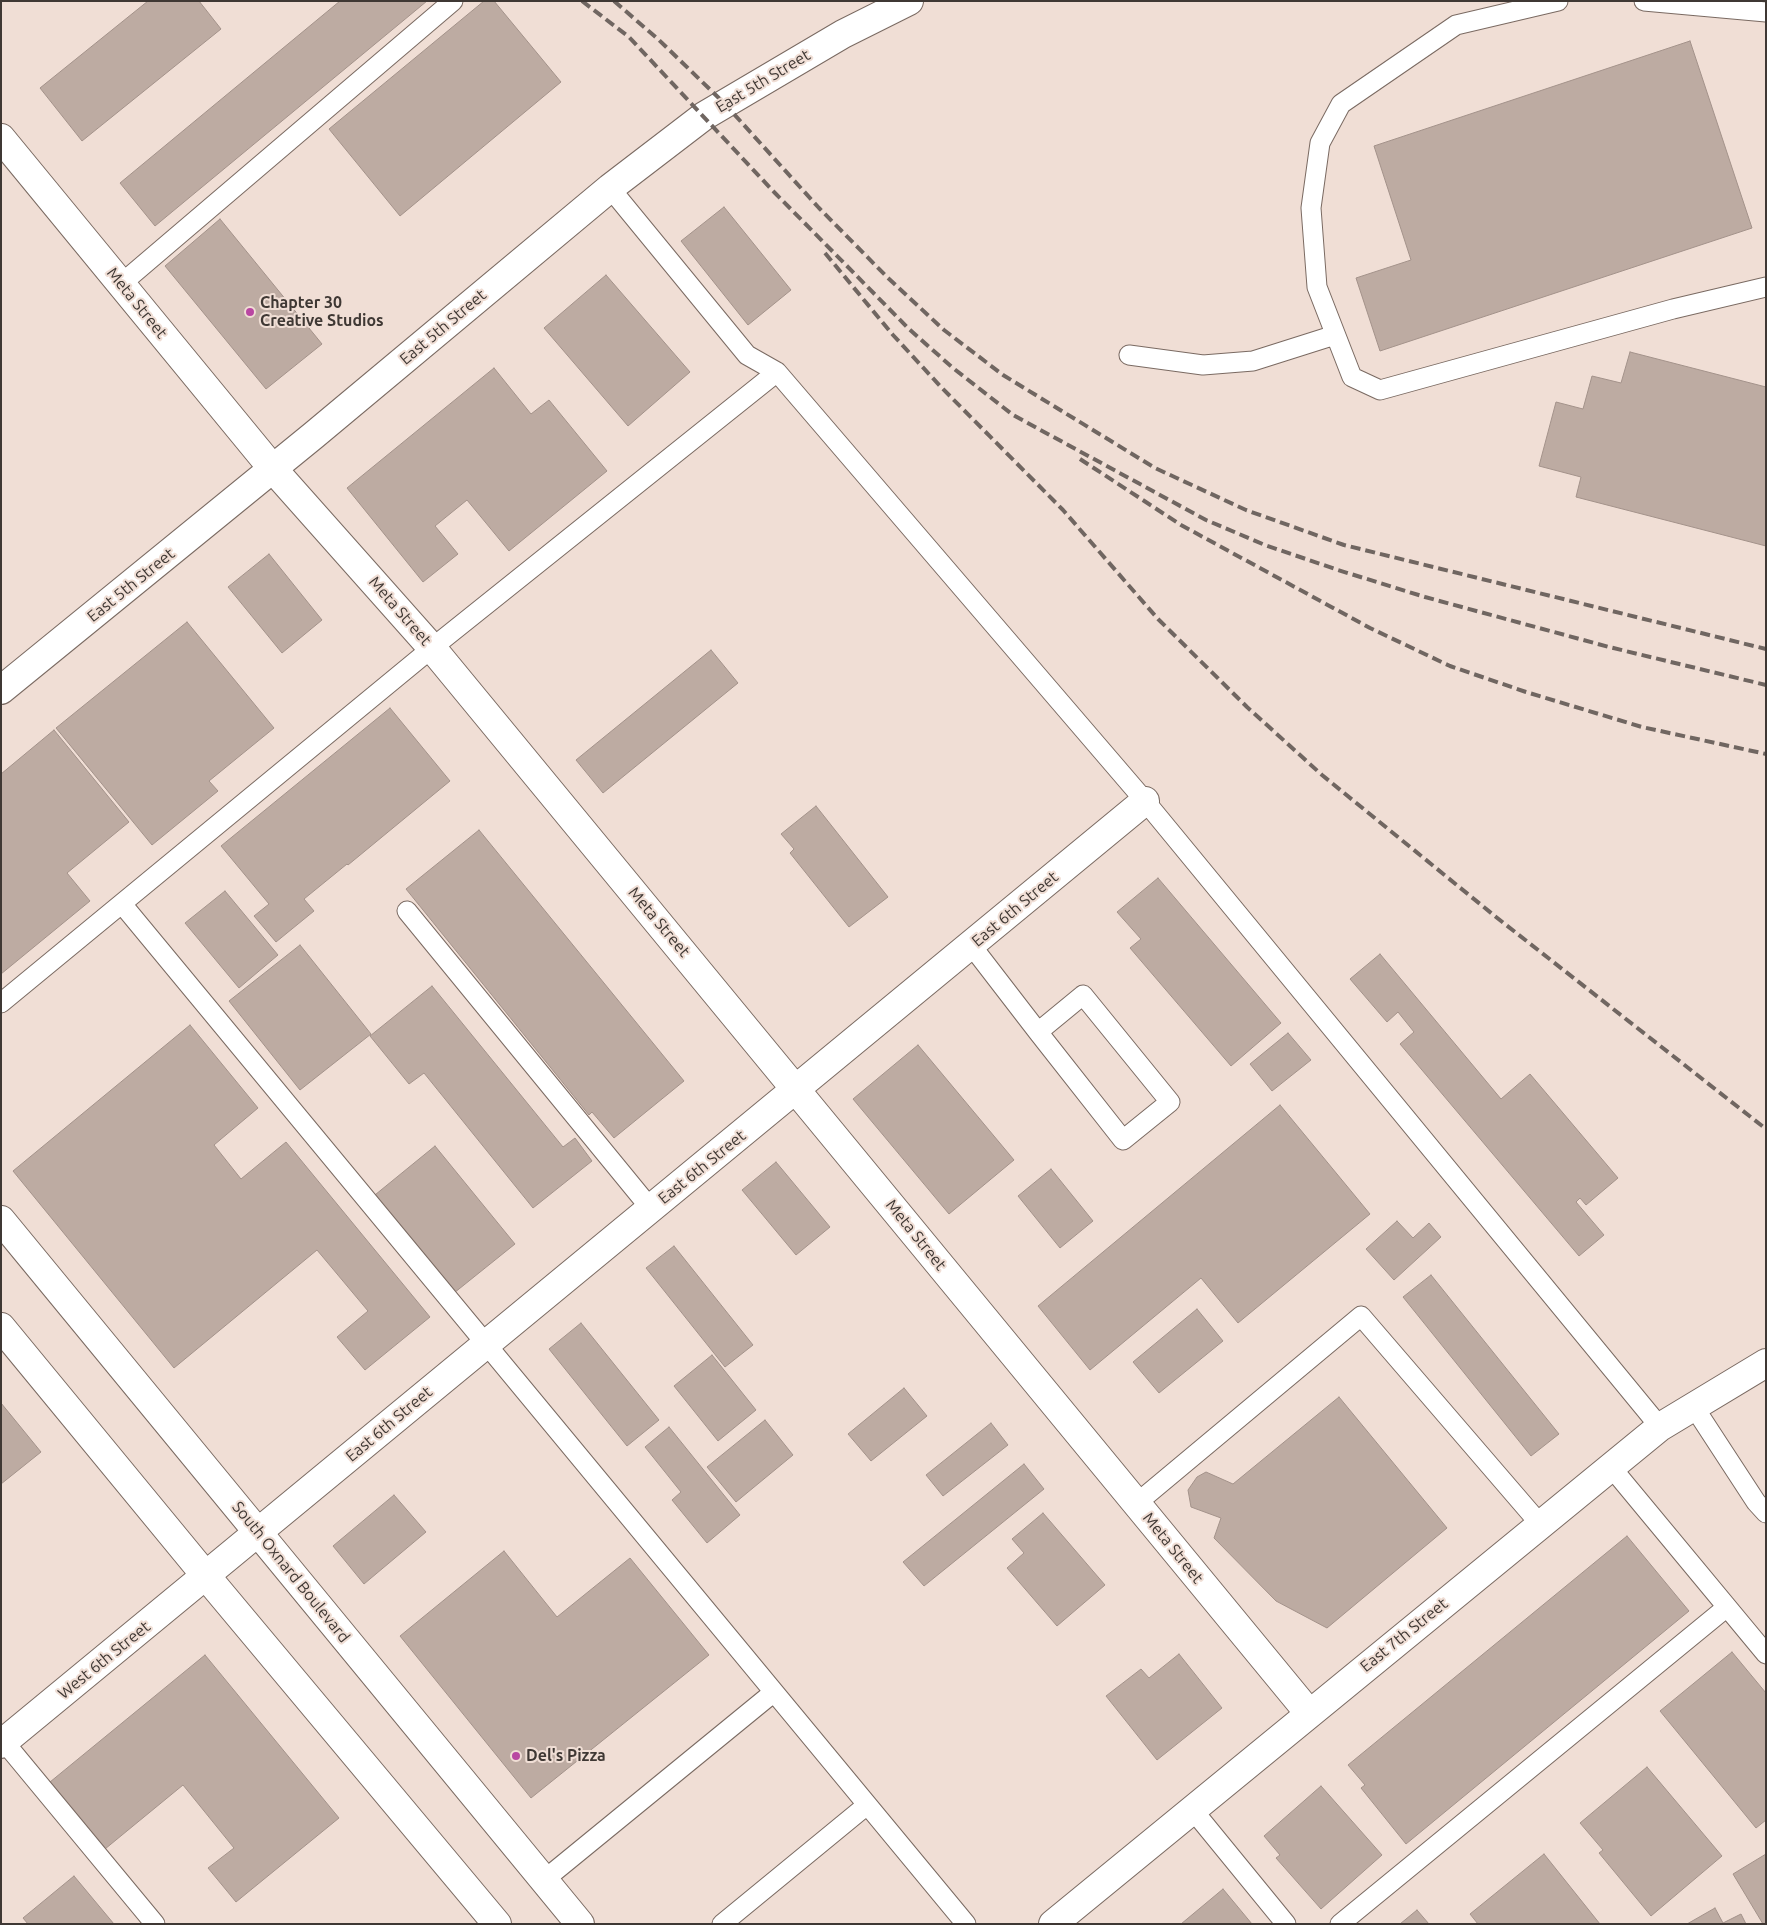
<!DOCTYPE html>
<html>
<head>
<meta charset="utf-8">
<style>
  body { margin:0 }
  #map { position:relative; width:1767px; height:1925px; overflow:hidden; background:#f0ded5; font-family:Ubuntu,sans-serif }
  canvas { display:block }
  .frame { position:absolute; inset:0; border:2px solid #3f3834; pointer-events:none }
</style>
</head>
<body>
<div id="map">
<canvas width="1767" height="1925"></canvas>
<div class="frame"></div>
</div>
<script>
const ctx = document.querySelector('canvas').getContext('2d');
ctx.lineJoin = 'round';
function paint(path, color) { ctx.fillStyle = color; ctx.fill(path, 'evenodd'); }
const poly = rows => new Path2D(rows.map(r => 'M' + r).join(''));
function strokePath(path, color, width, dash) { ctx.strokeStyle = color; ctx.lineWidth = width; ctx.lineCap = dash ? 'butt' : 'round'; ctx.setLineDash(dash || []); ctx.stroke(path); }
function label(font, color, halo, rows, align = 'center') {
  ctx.font = font + ' Ubuntu,sans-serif'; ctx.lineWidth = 4; ctx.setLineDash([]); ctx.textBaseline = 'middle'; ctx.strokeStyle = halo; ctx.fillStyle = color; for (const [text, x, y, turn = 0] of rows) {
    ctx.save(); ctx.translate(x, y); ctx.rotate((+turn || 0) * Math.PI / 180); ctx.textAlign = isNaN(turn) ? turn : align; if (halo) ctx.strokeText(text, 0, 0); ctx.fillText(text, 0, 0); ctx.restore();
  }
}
const building = poly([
  [148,1,199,1,221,29,82,141,40,88,148,1],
  [340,1,427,1,155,226,120,183,340,1],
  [484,1,494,1,561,82,400,216,329,129,484,1],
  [1690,41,1752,228,1380,351,1356,278,1411,260,1374,146,1690,41],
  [724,207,791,290,748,325,681,241,724,207],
  [220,219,322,344,266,389,165,266,220,219],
  [606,275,690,372,628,426,544,328,606,275],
  [1630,352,1766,387,1766,546,1576,497,1581,477,1539,466,1556,402,1583,409,1592,376,1621,383,1630,352],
  [494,368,531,414,549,400,607,471,509,551,467,500,435,526,458,554,423,582,347,488,494,368],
  [269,554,322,620,282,653,228,587,269,554],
  [187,622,274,728,209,781,218,791,152,845,56,728,187,622],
  [711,650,738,683,603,793,576,760,711,650],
  [390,708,450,781,348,865,347,864,304,899,314,911,276,942,254,916,269,904,221,846,390,708],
  [54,730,129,822,67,873,90,901,1,974,1,774,54,730],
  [816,806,888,897,849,927,790,853,794,849,781,834,816,806],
  [479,830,684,1081,614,1138,592,1112,589,1115,406,889,479,830],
  [1158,878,1281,1023,1231,1066,1130,948,1141,939,1117,912,1158,878],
  [225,891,278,955,239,988,185,923,225,891],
  [300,945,371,1034,300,1090,229,1001,300,945],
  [1380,954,1501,1099,1530,1074,1618,1178,1586,1205,1580,1198,1576,1202,1604,1235,1579,1256,1400,1044,1414,1032,1398,1012,1387,1022,1350,979,1380,954],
  [432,986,563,1147,575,1138,592,1161,533,1208,424,1073,409,1084,370,1036,432,986],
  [190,1025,258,1108,214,1145,241,1179,286,1142,430,1317,365,1370,337,1337,368,1311,317,1250,174,1368,13,1171,190,1025],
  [1288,1033,1311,1060,1272,1091,1250,1064,1288,1033],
  [918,1045,1014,1160,949,1214,853,1099,918,1045],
  [1280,1105,1370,1214,1238,1323,1201,1278,1090,1370,1038,1306,1280,1105],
  [435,1146,515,1244,449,1297,370,1199,435,1146],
  [776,1162,830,1227,796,1255,742,1190,776,1162],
  [1051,1169,1093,1221,1060,1248,1018,1196,1051,1169],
  [1397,1221,1413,1238,1429,1223,1441,1237,1394,1280,1366,1249,1397,1221],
  [674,1246,753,1345,725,1367,646,1268,674,1246],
  [1431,1275,1559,1434,1531,1456,1403,1297,1431,1275],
  [1197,1309,1223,1341,1159,1393,1133,1362,1197,1309],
  [581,1323,659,1420,627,1446,549,1349,581,1323],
  [712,1355,756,1410,718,1441,674,1386,712,1355],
  [904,1388,927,1416,871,1461,848,1434,904,1388],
  [1339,1397,1447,1528,1327,1628,1276,1601,1214,1538,1221,1518,1191,1507,1188,1490,1197,1477,1206,1472,1233,1484,1339,1397],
  [1,1403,41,1452,1,1484,1,1403],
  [765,1420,793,1455,736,1502,707,1467,765,1420],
  [991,1423,1008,1445,943,1496,926,1475,991,1423],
  [669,1427,740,1515,707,1543,672,1500,681,1492,645,1447,669,1427],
  [1024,1464,1044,1489,924,1586,903,1562,1024,1464],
  [394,1495,426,1532,364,1584,333,1546,394,1495],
  [1043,1513,1105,1585,1057,1626,1007,1568,1024,1553,1012,1539,1043,1513],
  [1627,1536,1689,1611,1406,1844,1361,1788,1365,1785,1348,1765,1627,1536],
  [504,1551,557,1617,630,1558,709,1655,531,1798,400,1636,504,1551],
  [1732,1652,1766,1693,1766,1820,1756,1828,1660,1711,1732,1652],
  [1179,1654,1222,1708,1157,1760,1106,1696,1141,1669,1149,1678,1179,1654],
  [205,1655,339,1818,236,1902,208,1868,234,1848,183,1785,105,1849,50,1782,205,1655],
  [1647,1767,1722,1856,1651,1916,1599,1853,1603,1850,1580,1823,1647,1767],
  [1321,1786,1382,1855,1321,1909,1276,1858,1280,1855,1264,1836,1321,1786],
  [1544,1854,1600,1924,1478,1924,1470,1914,1544,1854],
  [1766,1854,1766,1924,1763,1924,1733,1874,1766,1854],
  [74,1876,114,1924,28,1924,23,1918,74,1876],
  [1223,1889,1252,1924,1181,1924,1223,1889],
  [1715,1908,1723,1923,1741,1914,1746,1924,1687,1924,1715,1908],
  [1417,1910,1429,1924,1400,1924,1417,1910]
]);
const lane = poly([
  [1558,1,1456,25,1341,104,1320,143,1311,208,1317,287,1352,377,1380,390,1673,309,1766,287],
  [1644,1,1766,12],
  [610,188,747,355,777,372,1145,801,1660,1427],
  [121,284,453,1],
  [1129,355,1203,365,1253,361,1335,335],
  [122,904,966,1924],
  [407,911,651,1209],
  [971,945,1038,1032,1123,1140,1170,1102,1083,995,1038,1032],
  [1,1003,432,648,777,372],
  [1694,1407,1756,1502,1766,1513],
  [1611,1467,1766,1654],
  [1137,1503,1361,1316,1540,1524],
  [1,1738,155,1924],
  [1192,1809,1286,1924],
  [544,1880,774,1692],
  [722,1924,867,1805],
  [1340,1924,1727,1607]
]);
const street = poly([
  [1,138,273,469,432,648,1309,1713],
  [1,1744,1145,801]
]);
const secondary = poly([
  [1,690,314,435,610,188,704,116,843,34,909,1],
  [1053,1924,1660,1427,1766,1363]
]);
const primary = poly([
  [1,1220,580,1924],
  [1,1327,206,1576,497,1924]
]);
const rail = poly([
  [582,1,629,37,774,192,909,329,953,368,1013,415,1206,520,1265,545,1338,570,1425,597,1609,647,1766,685],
  [614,1,659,40,724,103,819,208,888,278,944,330,1003,375,1155,468,1246,510,1344,545,1766,649],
  [825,253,893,335,941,387,1063,510,1158,619,1247,707,1322,775,1496,917,1766,1129],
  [1080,459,1181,525,1370,628,1450,666,1526,692,1642,727,1766,754]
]);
const markers = [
  [250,312,5,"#b947a2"],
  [516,1756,5,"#b947a2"]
];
const streetNames = [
  ["East 5th Street",763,81,-31],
  ["Meta Street",137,303,51],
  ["East 5th Street",443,327,-40],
  ["East 5th Street",131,585,-39],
  ["Meta Street",400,611,49],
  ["East 6th Street",1015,909,-40],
  ["Meta Street",659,922,50],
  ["East 6th Street",702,1167,-39],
  ["Meta Street",916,1235,51],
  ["East 6th Street",389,1424,-40],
  ["Meta Street",1173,1548,51],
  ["South Oxnard Boulevard",291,1572,51],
  ["East 7th Street",1404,1635,-39],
  ["West 6th Street",104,1660,-39]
];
const poiNames = [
  ["Chapter 30",260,303],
  ["Creative Studios",260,321],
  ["Del's Pizza",526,1756]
];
paint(building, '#bdaba2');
strokePath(building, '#a3928a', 1);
strokePath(lane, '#7a6a62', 21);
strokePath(street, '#7a6a62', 30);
strokePath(secondary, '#7a6a62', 30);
strokePath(primary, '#7a6a62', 30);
strokePath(lane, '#fff', 19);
strokePath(street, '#fff', 28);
strokePath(secondary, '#fff', 28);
strokePath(primary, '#fff', 28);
strokePath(rail, '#706661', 4, [10, 5]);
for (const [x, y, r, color] of markers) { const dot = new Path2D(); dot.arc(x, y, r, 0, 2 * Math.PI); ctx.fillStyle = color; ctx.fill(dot); strokePath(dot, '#f0ded5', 2); }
label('16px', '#3f3834', '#f0ded5', streetNames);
label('bold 16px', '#3f3834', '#f0ded5', poiNames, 'left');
</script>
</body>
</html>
